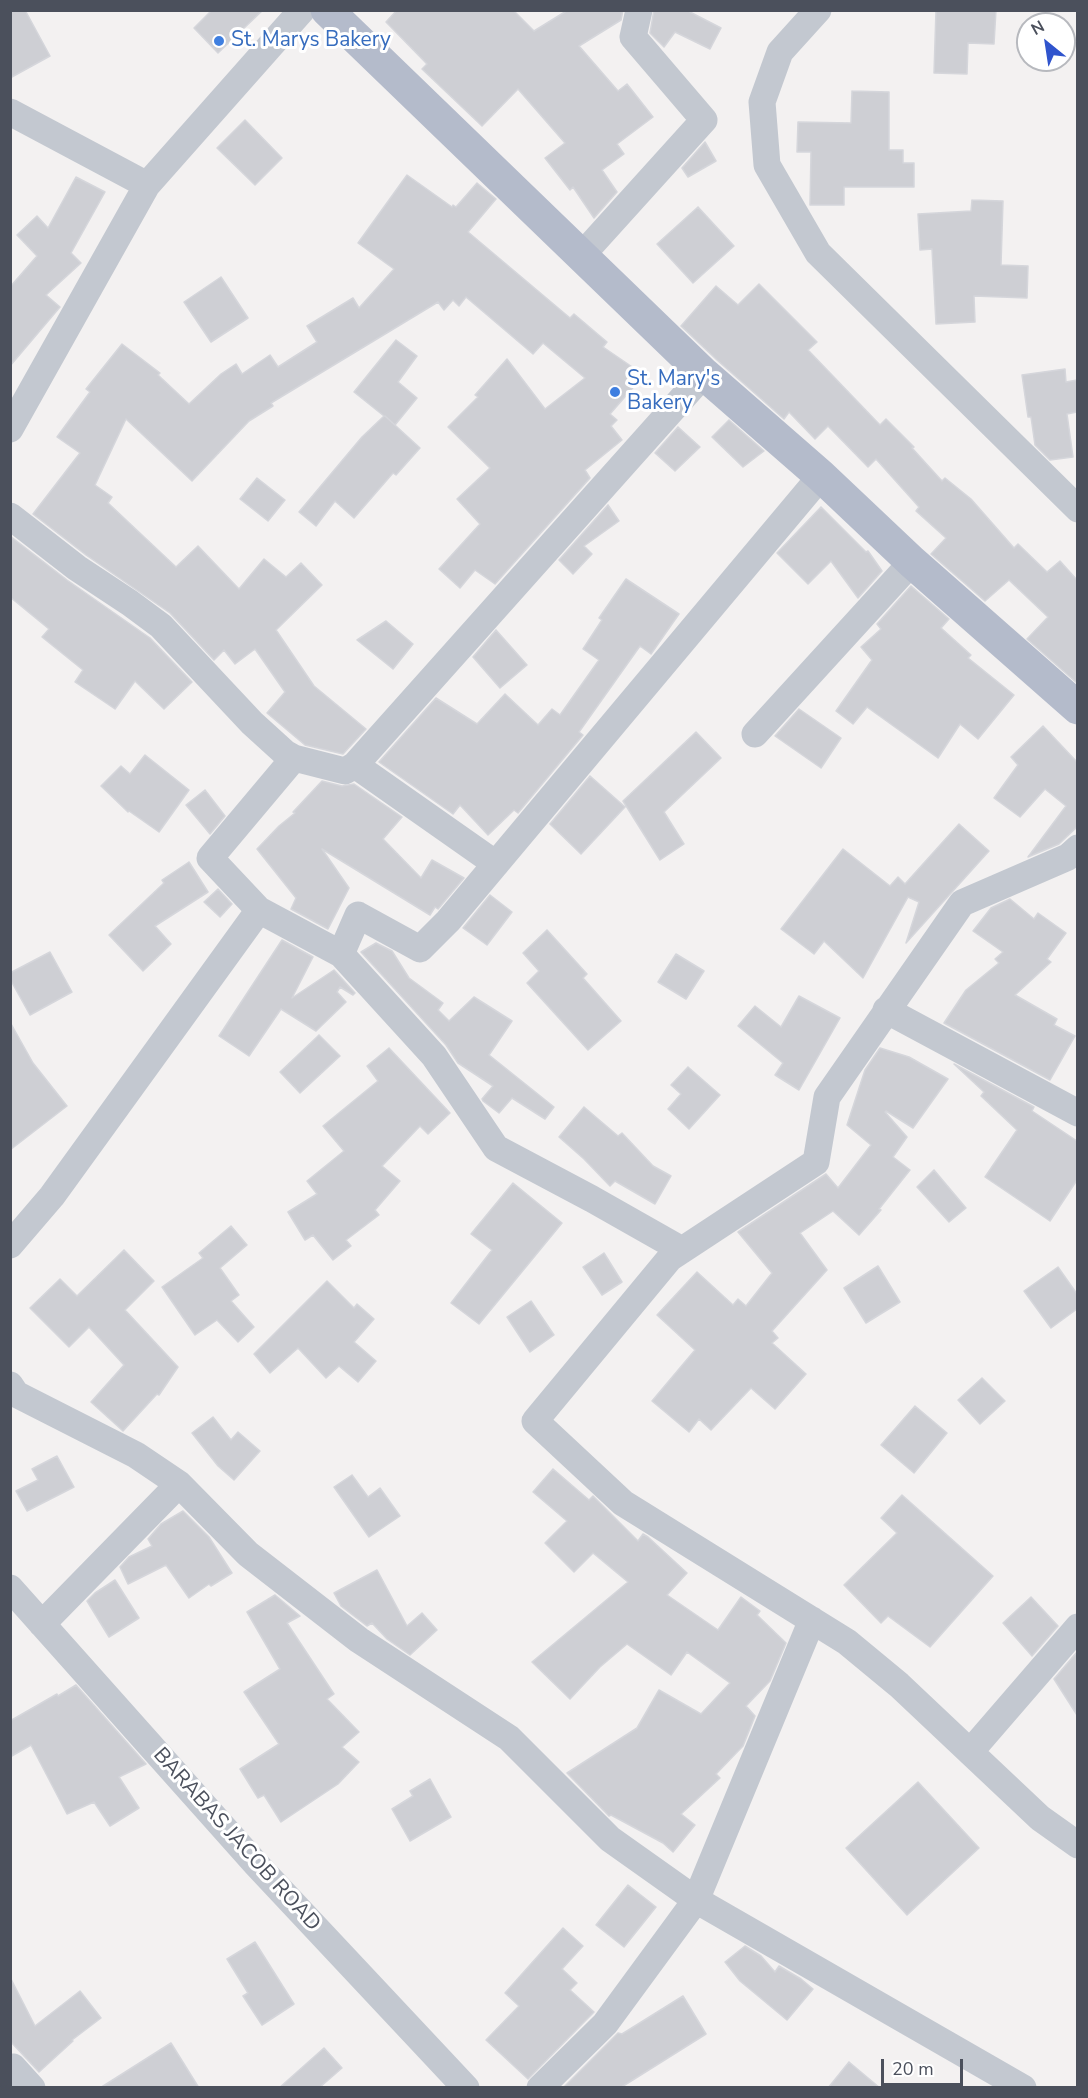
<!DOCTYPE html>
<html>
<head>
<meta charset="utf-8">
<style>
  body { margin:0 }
  #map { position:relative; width:1088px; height:2098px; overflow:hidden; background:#f3f1f1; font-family:"Nunito Sans",sans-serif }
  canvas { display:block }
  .frame { position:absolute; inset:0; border:12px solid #4b505c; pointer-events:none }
  .north { position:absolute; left:1016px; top:12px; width:60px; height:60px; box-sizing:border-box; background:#fff; border:2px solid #b7b9be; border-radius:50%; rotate:330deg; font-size:16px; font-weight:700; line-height:24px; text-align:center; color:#4b505c }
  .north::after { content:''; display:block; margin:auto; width:21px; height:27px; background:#3054cd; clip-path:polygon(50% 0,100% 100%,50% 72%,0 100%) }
  .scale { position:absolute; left:881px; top:2059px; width:82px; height:27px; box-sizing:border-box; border:3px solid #4b505c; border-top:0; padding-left:8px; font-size:18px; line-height:21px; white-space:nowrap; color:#4b505c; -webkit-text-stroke:4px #fff; paint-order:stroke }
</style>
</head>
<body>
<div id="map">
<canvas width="1088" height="2098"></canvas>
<div class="frame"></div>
<div class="north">N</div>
<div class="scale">20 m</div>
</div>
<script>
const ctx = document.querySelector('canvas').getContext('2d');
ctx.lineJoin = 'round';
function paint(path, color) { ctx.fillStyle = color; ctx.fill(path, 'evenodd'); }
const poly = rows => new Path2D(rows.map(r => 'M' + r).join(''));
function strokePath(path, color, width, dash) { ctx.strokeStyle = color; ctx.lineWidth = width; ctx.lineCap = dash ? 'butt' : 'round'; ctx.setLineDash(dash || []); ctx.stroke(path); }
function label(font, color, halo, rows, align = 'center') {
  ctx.font = font + ' "Nunito Sans",sans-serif'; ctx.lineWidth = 6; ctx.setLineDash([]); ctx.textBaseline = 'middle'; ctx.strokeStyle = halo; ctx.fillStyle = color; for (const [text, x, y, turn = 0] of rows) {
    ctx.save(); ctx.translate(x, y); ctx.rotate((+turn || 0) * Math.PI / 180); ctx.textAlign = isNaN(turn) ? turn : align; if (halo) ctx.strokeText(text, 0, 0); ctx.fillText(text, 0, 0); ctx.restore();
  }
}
const building = poly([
  [10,10,25,10,50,56,10,78,10,10],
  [212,10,263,10,218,53,194,28,212,10],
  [397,10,513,10,534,31,568,10,623,10,621,20,579,46,618,91,627,84,653,117,617,144,624,154,602,170,617,192,594,218,573,187,570,190,545,158,565,143,518,89,482,126,422,69,427,64,386,22,397,10],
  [654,10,691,10,690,12,721,28,710,49,675,32,664,47,650,33,654,10],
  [936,10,996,10,994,44,968,43,967,74,934,73,936,10],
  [852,91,889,92,889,150,903,150,903,163,914,163,914,187,844,187,844,205,810,205,811,152,797,152,798,122,851,123,852,91],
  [245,120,282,158,255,185,217,148,245,120],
  [705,142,716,161,688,177,682,168,705,142],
  [407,175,452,207,453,205,456,207,477,183,496,199,468,232,570,318,574,314,607,342,603,347,644,375,610,414,617,420,611,426,622,440,585,470,590,478,495,584,475,570,460,588,439,569,480,524,457,499,490,468,448,427,478,397,475,395,507,359,545,409,585,378,543,343,533,354,466,297,459,306,453,300,444,310,438,302,271,403,273,406,249,421,192,481,126,419,95,485,112,497,108,503,176,567,198,546,239,589,264,559,286,577,301,563,322,585,276,630,314,686,366,729,343,754,305,745,267,713,285,692,255,649,235,664,224,650,214,660,170,613,86,555,33,514,80,453,57,437,90,392,86,389,122,344,160,373,158,375,189,404,221,374,236,364,242,374,270,355,278,367,317,342,307,326,353,298,359,308,394,269,358,243,407,175],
  [76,177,105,192,71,253,81,263,46,295,60,307,10,366,10,287,37,256,17,235,37,216,48,228,76,177],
  [972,200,1003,201,1001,265,1028,266,1027,298,974,296,975,322,936,324,932,249,920,250,918,214,971,211,972,200],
  [698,207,734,246,693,283,657,244,698,207],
  [221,277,248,318,211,342,184,302,221,277],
  [759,284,817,342,808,350,880,425,886,419,914,447,912,448,942,481,945,478,971,499,1014,548,1018,544,1047,572,1060,561,1077,580,1077,683,1027,639,1048,617,1009,580,985,601,931,554,946,538,916,511,919,507,876,459,868,467,828,426,815,439,789,412,784,419,717,360,681,326,716,286,738,305,759,284],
  [396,340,417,356,398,382,417,398,395,425,385,416,420,448,396,475,393,473,354,518,335,501,316,526,299,512,362,437,384,416,354,392,396,340],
  [1065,369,1066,382,1077,380,1077,412,1067,414,1073,457,1050,460,1035,445,1031,417,1028,417,1022,375,1065,369],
  [729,420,764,451,743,467,712,437,729,420],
  [678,427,700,447,675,471,655,453,678,427],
  [257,478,285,500,268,521,240,499,257,478],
  [608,505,619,521,584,546,592,554,573,574,559,560,608,505],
  [821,507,866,552,868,551,882,571,858,598,831,561,808,584,777,553,821,507],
  [10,536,67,580,150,638,192,682,164,709,135,681,115,709,75,682,83,670,42,637,49,629,10,597,10,536],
  [626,579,679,614,651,654,640,646,579,732,583,735,518,813,514,810,488,835,460,805,453,814,379,762,436,698,477,724,505,694,538,725,552,709,560,715,599,660,583,649,602,620,599,618,626,579],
  [911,586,949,619,941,628,971,655,968,658,1014,695,978,739,960,724,938,758,867,707,853,724,836,711,872,660,861,647,881,629,877,624,911,586],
  [386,621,413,644,393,669,357,640,386,621],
  [496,630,527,665,500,688,473,657,496,630],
  [799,709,841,738,821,768,775,736,799,709],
  [1043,726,1077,762,1077,827,1059,844,1028,857,1066,806,1045,789,1020,817,994,798,1018,765,1011,757,1043,726],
  [696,732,721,758,664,812,684,844,660,860,623,801,696,732],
  [145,755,189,790,159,832,129,811,128,812,101,786,121,766,130,774,145,755],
  [590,776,625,807,581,854,550,824,590,776],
  [322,781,342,786,354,784,402,817,383,839,421,878,432,860,464,878,438,909,435,907,430,915,322,849,349,888,328,929,291,909,296,898,257,849,279,826,295,813,293,812,322,781],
  [205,790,225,816,210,834,186,805,205,790],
  [959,824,989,851,906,943,919,902,908,897,863,978,824,941,814,954,781,929,843,849,890,886,898,877,905,884,959,824],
  [189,862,208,892,155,926,171,944,143,971,109,935,164,883,162,880,189,862],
  [218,889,232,904,220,917,204,902,218,889],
  [490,895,512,912,487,945,463,928,490,895],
  [1010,899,1034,919,1038,913,1066,933,1047,959,1051,962,1015,995,1057,1019,1054,1025,1075,1036,1050,1080,944,1023,966,990,999,963,995,959,1003,952,973,931,991,908,1010,899],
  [547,930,587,974,583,978,621,1021,588,1050,527,983,539,971,523,953,547,930],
  [282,940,313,957,292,998,334,970,355,993,353,995,340,987,337,992,346,1002,316,1031,281,1009,249,1056,219,1036,282,940],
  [376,943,392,951,409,978,443,1003,438,1010,449,1021,474,997,512,1021,489,1055,554,1107,545,1119,512,1098,499,1113,483,1101,482,1099,493,1086,458,1063,446,1045,361,952,376,943],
  [50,952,72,992,30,1015,10,979,10,973,50,952],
  [676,954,704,971,686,999,658,982,676,954],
  [799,996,840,1018,799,1090,775,1075,783,1063,738,1026,755,1006,781,1027,799,996],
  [10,1022,33,1063,67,1106,10,1150,10,1022],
  [319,1035,340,1056,300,1093,280,1072,319,1035],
  [389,1048,450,1113,428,1134,420,1126,382,1166,400,1181,375,1210,379,1215,346,1240,351,1246,333,1260,313,1235,305,1240,288,1212,317,1194,307,1181,344,1151,323,1126,378,1081,367,1066,389,1048],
  [880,1048,909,1057,948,1079,913,1128,886,1111,885,1112,907,1137,893,1157,910,1170,879,1209,881,1210,859,1235,833,1211,800,1233,827,1270,772,1331,778,1338,772,1343,806,1374,775,1409,751,1388,711,1430,699,1419,689,1432,652,1401,695,1350,657,1315,697,1272,733,1305,738,1299,746,1306,772,1273,738,1232,826,1174,838,1188,871,1145,847,1125,865,1070,880,1048],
  [954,1064,1034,1107,1032,1111,1077,1141,1077,1180,1050,1221,985,1177,1017,1130,981,1096,984,1092,954,1064],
  [688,1067,720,1095,689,1129,668,1109,681,1094,671,1085,688,1067],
  [584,1107,618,1136,622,1133,653,1166,671,1176,655,1204,615,1181,610,1186,584,1159,559,1137,584,1107],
  [934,1170,966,1208,949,1222,917,1187,934,1170],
  [513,1183,562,1223,479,1324,451,1303,492,1250,471,1234,513,1183],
  [231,1226,247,1245,220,1268,239,1295,231,1301,254,1327,238,1342,217,1320,195,1335,162,1287,203,1258,199,1253,231,1226],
  [124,1250,154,1281,125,1310,178,1367,159,1395,157,1394,123,1431,91,1402,124,1365,89,1327,69,1347,30,1308,60,1279,77,1296,124,1250],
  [604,1253,622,1282,602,1295,583,1267,604,1253],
  [878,1266,900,1302,866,1323,844,1288,878,1266],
  [1058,1267,1077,1294,1077,1309,1051,1328,1024,1291,1058,1267],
  [327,1281,354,1308,357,1304,374,1319,354,1342,376,1361,358,1382,339,1366,326,1378,298,1348,270,1373,254,1354,327,1281],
  [531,1301,554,1335,530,1352,507,1317,531,1301],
  [982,1378,1005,1401,980,1424,958,1400,982,1378],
  [915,1406,947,1433,914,1473,881,1445,915,1406],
  [213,1417,231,1440,238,1432,260,1451,234,1480,218,1466,192,1433,213,1417],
  [57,1456,74,1487,27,1511,16,1491,38,1480,32,1469,57,1456],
  [553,1469,589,1500,593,1496,638,1541,643,1534,648,1537,687,1573,667,1595,718,1630,741,1597,760,1611,757,1615,786,1643,770,1681,746,1706,755,1716,743,1746,716,1774,720,1778,681,1814,695,1825,673,1852,663,1843,611,1815,609,1816,567,1773,637,1728,659,1690,701,1714,730,1683,687,1652,671,1675,627,1644,600,1667,570,1699,532,1662,628,1582,593,1553,574,1572,545,1543,567,1521,533,1492,553,1469],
  [352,1475,368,1497,380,1488,400,1516,369,1537,334,1487,352,1475],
  [902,1495,993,1576,930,1647,888,1616,881,1623,844,1585,897,1533,881,1518,902,1495],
  [183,1511,209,1537,232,1573,211,1586,209,1584,189,1598,166,1565,128,1584,120,1567,129,1557,152,1546,148,1539,161,1524,183,1511],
  [377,1570,407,1626,422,1613,437,1630,410,1655,387,1639,372,1623,367,1626,341,1606,334,1593,377,1570],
  [115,1580,139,1618,109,1637,87,1601,95,1593,115,1580],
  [275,1595,300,1616,287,1623,334,1694,327,1699,359,1732,342,1747,359,1762,338,1784,281,1822,264,1795,258,1798,240,1769,279,1744,244,1692,280,1669,247,1612,275,1595],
  [1031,1597,1058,1626,1032,1656,1003,1623,1031,1597],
  [1077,1652,1077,1715,1054,1679,1077,1652],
  [76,1685,146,1764,119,1777,139,1808,110,1826,94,1802,67,1814,31,1745,10,1757,10,1721,57,1694,58,1696,76,1685],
  [430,1779,451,1817,410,1841,392,1809,413,1796,410,1791,430,1779],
  [918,1782,979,1848,907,1915,846,1848,918,1782],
  [628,1885,656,1907,624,1947,596,1925,628,1885],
  [563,1928,583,1946,562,1969,577,1983,570,1990,594,2012,528,2079,486,2040,519,2006,505,1993,563,1928],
  [255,1942,294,2004,262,2025,243,1996,248,1993,227,1959,255,1942],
  [745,1946,761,1956,775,1972,779,1966,801,1979,813,1989,787,2020,740,1981,725,1962,745,1946],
  [10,1977,35,2026,80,1991,101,2018,72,2040,73,2041,39,2072,10,2041,10,1977],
  [683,1996,706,2034,620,2088,563,2088,618,2033,622,2034,683,1996],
  [171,2043,199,2088,100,2088,171,2043],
  [324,2048,342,2068,319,2088,279,2088,324,2048],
  [849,2062,880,2088,828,2088,849,2062]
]);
const minor = poly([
  [818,10,780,52,762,102,767,165,818,253,1078,509],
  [10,112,147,185],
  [582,255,704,120,633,37,639,10],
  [10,429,147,185,302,10],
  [10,516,77,568,130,603,161,626,252,723,285,753,294,758],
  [755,734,912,562],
  [355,765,496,864],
  [1078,848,1068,857,962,903,827,1097,816,1162,670,1258,535,1421,623,1503,847,1642,899,1685,1040,1818,1078,1845],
  [259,910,341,954,358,915,420,949,448,921,821,476],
  [341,954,434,1056,496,1148,592,1199,682,1250],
  [886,1010,1078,1113],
  [10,1245,52,1196,259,910,210,858,294,758,345,771,355,765,704,374],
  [10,1385,16,1394,136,1455,179,1484,248,1554,359,1640,509,1738,610,1839,696,1900,1023,2088],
  [10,1588,256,1864,466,2088],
  [42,1624,179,1484],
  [970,1752,1078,1627],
  [10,2069,13,2067,32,2088],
  [540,2088,605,2024,696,1900,812,1620]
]);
const major = poly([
  [327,10,704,374,821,476,912,562,1078,708]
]);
const markers = [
  [219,41,6,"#3f7fe0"],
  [615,392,6,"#3f7fe0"]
];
const shopNames = [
  ["St. Marys Bakery",231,41],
  ["St. Mary's",627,380],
  ["Bakery",627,404]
];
const streetNames = [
  ["BARABAS JACOB ROAD",236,1840,48]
];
paint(building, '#cecfd4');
strokePath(building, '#d5d6db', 1.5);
strokePath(minor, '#c3c8d0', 27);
strokePath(major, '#b4bbcb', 33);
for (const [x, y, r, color] of markers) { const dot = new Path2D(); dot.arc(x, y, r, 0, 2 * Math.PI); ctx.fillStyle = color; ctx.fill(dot); strokePath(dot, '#fff', 2); }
label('21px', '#366cbe', '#fff', shopNames, 'left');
label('21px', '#4b505c', '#fff', streetNames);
</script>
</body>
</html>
